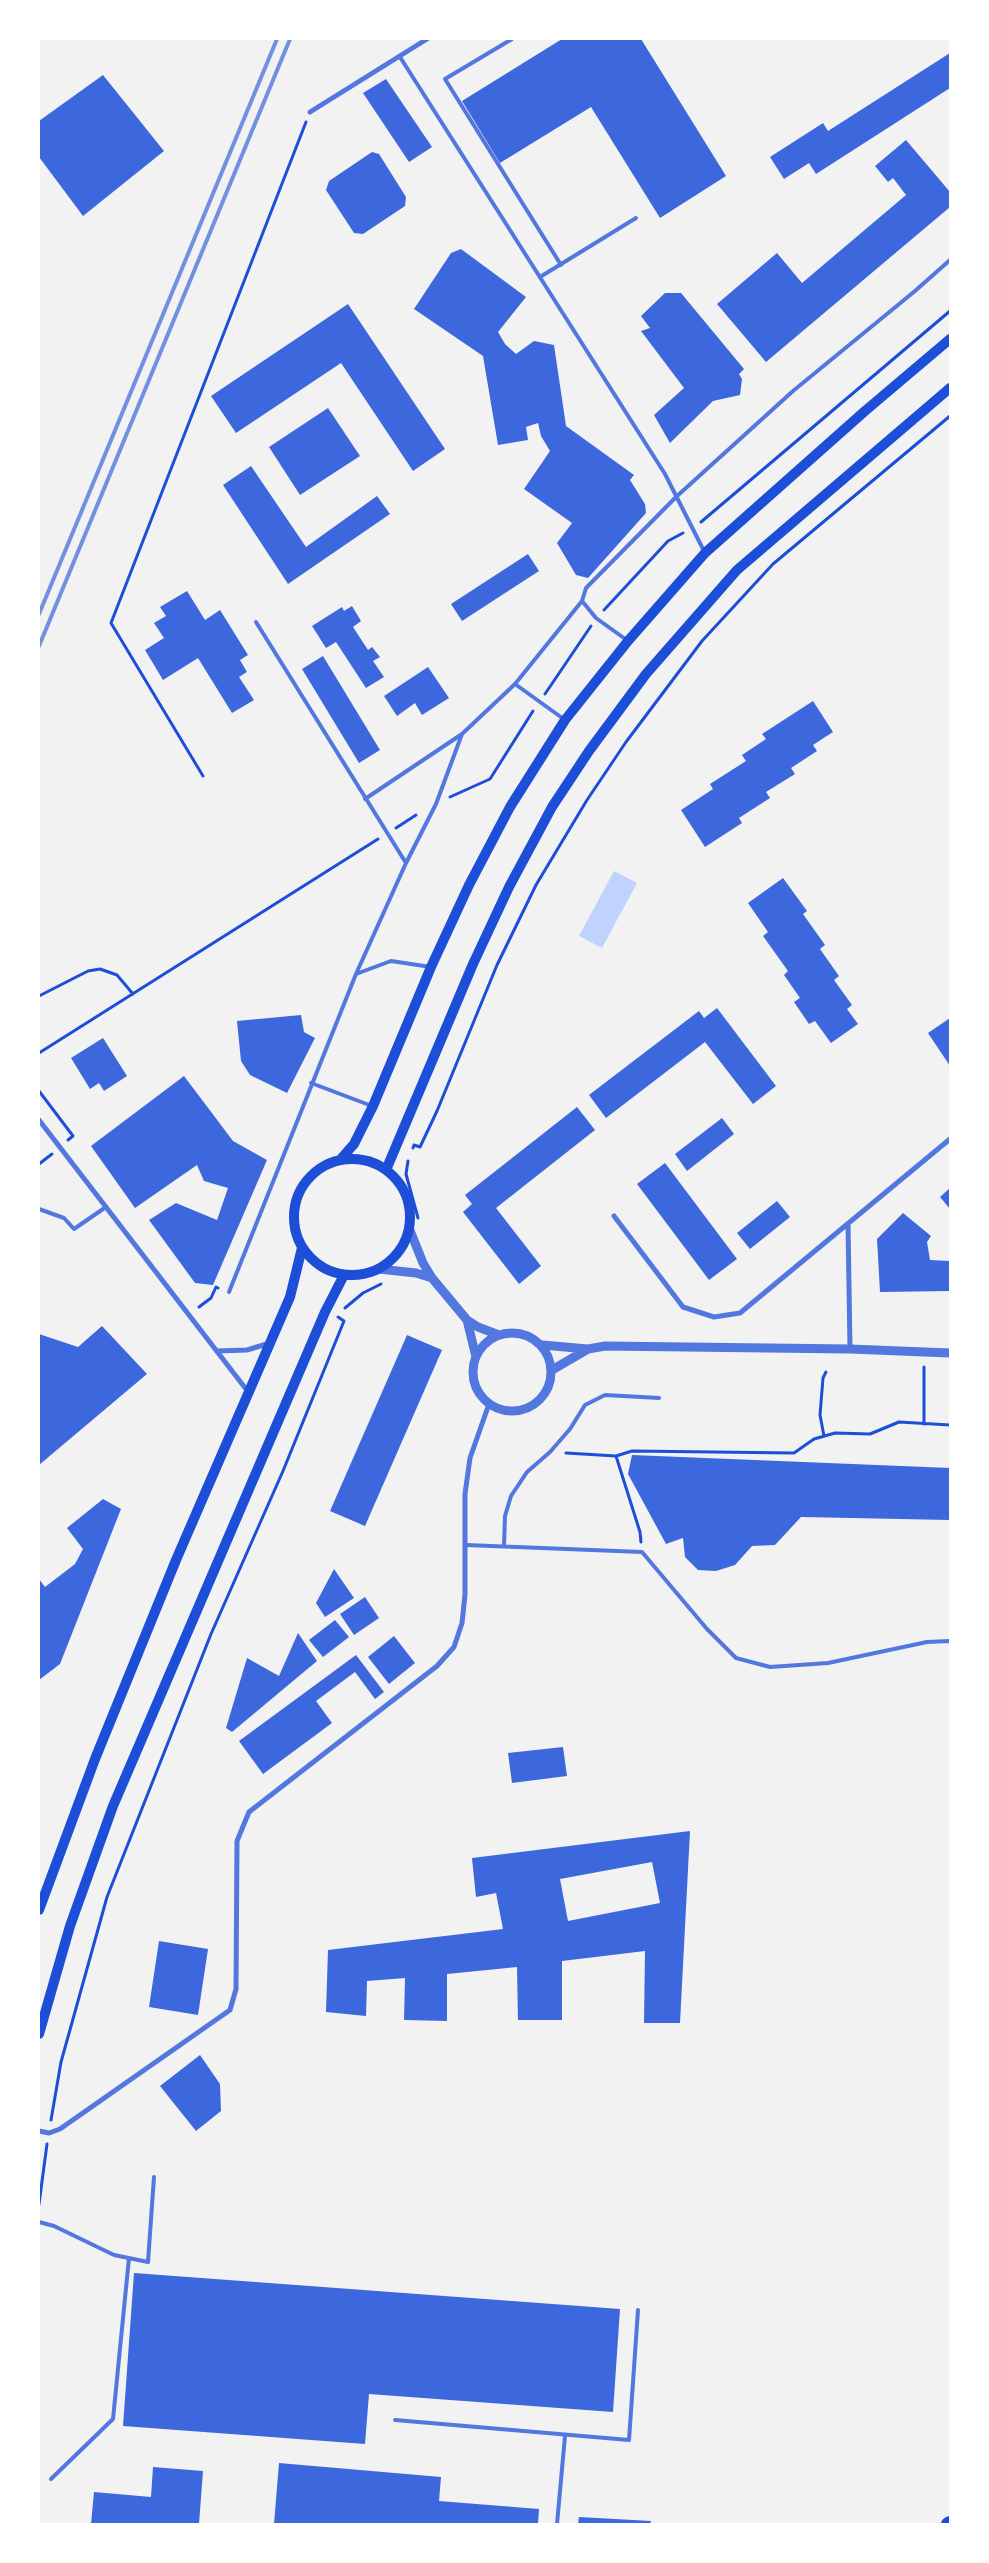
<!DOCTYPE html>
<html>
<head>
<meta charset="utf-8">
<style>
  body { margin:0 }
  #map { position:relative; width:989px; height:2563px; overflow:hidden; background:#f2f2f2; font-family:Rubik,sans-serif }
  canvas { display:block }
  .frame { position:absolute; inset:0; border:40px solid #fff; pointer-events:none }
</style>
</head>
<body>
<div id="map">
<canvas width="989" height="2563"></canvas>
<div class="frame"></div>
</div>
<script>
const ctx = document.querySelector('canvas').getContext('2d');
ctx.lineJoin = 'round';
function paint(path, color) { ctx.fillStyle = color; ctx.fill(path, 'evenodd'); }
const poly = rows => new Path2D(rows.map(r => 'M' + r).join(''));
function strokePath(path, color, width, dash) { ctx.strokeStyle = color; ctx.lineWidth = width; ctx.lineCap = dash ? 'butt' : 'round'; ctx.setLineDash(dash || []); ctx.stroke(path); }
const water = poly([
  [614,871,637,883,602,948,579,936]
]);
const building = poly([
  [562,39,641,39,726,176,660,218,591,107,500,163,462,101],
  [950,53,950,88,816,174,809,163,784,179,770,157,823,123,828,131],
  [103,75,164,151,83,216,39,157,39,121],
  [386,79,432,147,409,162,363,93],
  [906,140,950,192,950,207,766,362,717,304,777,253,802,283,906,195,893,178,888,182,875,166],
  [372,152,379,154,406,197,405,206,363,234,354,233,326,190,329,181],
  [461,249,526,297,498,332,505,344,516,354,534,341,554,345,566,426,634,475,630,480,645,504,646,513,588,578,576,575,557,543,572,523,524,489,550,451,541,436,538,423,526,427,528,440,498,445,483,356,414,309,451,253],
  [665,293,681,293,744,369,739,374,742,379,740,395,713,401,670,443,654,415,684,388,641,331,650,328,641,316],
  [348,304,445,449,413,471,341,363,236,433,211,396],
  [328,408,360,456,300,495,269,447],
  [251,466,306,547,377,496,390,514,288,584,223,485],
  [528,554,539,571,462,621,451,604],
  [187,591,205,620,220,610,248,655,240,660,247,672,239,677,254,700,232,713,198,658,163,680,145,650,164,638,154,623,166,616,160,607],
  [352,606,361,621,353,627,368,650,372,647,380,657,373,661,384,677,366,688,336,642,326,648,312,626,342,607,344,611],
  [323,656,380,750,359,763,302,669],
  [428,667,449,698,422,715,415,703,397,716,384,696],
  [813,701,833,732,813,745,817,751,791,768,795,774,766,792,770,798,739,818,742,823,705,847,681,810,713,789,710,784,746,761,742,755,766,739,762,734],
  [783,878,807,911,803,914,825,945,820,949,839,976,834,980,852,1005,847,1009,858,1024,831,1043,815,1021,809,1024,794,1002,800,998,784,975,788,971,763,936,768,932,748,903],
  [717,1008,776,1086,753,1104,705,1042,606,1118,589,1095,699,1011,704,1018],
  [301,1015,304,1032,315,1038,287,1093,250,1075,241,1061,237,1021],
  [950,1018,950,1066,928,1033],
  [103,1038,127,1076,104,1091,99,1083,90,1089,71,1058],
  [184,1076,233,1141,267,1160,213,1285,195,1283,149,1220,176,1203,217,1220,228,1188,204,1181,197,1165,135,1208,91,1146],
  [577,1107,595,1130,496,1208,541,1266,519,1284,463,1212,472,1204,465,1195],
  [722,1118,734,1134,687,1171,675,1154],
  [665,1163,737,1259,709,1280,637,1184],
  [950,1188,950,1209,940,1197],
  [777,1201,790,1217,750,1249,737,1233],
  [903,1213,931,1236,927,1242,930,1260,950,1261,950,1291,880,1292,877,1239],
  [102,1326,147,1374,39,1465,39,1334,78,1347],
  [407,1335,442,1350,365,1526,330,1511],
  [632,1455,950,1468,950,1520,801,1517,775,1545,752,1546,735,1565,716,1571,698,1570,685,1557,683,1538,666,1544,628,1474],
  [103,1499,121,1509,60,1664,39,1680,39,1579,45,1587,75,1564,83,1549,67,1528],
  [334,1569,354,1598,325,1617,316,1603],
  [365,1597,379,1618,354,1635,340,1614],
  [335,1620,349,1637,323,1657,309,1640],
  [298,1633,317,1661,232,1732,226,1728,247,1658,279,1676],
  [394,1636,415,1663,389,1684,368,1657],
  [356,1655,384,1692,375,1699,355,1672,316,1701,332,1723,263,1774,239,1741],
  [563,1747,567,1776,512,1783,508,1753],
  [690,1831,680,2023,644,2023,645,1951,562,1961,562,2020,518,2020,517,1967,447,1974,447,2021,404,2020,405,1978,367,1981,366,2016,326,2012,328,1950,503,1929,496,1893,476,1897,472,1858],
  [652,1862,660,1903,568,1921,560,1879],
  [159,1941,208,1949,198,2015,149,2007],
  [200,2055,220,2084,221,2111,196,2131,160,2086],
  [134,2273,620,2309,613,2412,369,2394,365,2444,123,2426],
  [279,2463,441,2477,439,2501,539,2509,538,2524,274,2524],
  [153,2467,203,2471,199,2524,91,2524,94,2492,151,2497],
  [579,2517,651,2521,650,2524,578,2524]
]);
const path = poly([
  [701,522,950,311],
  [604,610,668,541,683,533],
  [545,694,591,626],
  [203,776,111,623,306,122],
  [450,797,490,779,533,711],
  [396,828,416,815],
  [39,996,88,971,100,969,117,975,133,994],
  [39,1053,378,839],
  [39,1091,73,1136,68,1140],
  [413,1148,414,1145,420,1147,437,1111,497,965,536,885,587,800,626,742,702,641,773,564,950,416],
  [408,1161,406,1174,418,1218],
  [39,1164,52,1154],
  [199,1307,211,1298,216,1287,218,1288],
  [345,1308,363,1293,381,1284],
  [924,1367,924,1424],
  [824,1436,820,1415,823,1378,826,1372],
  [566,1453,616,1456,632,1451,794,1453,814,1439,835,1433,870,1434,899,1422,950,1425],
  [616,1456,640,1532,641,1542],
  [51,2120,61,2062,107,1897,211,1634,283,1471,344,1321,338,1317],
  [39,2204,47,2144]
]);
const service = poly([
  [512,39,445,79,561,265],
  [400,57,665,474,705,553],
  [540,277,636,218],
  [582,601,596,618,628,641],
  [256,622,406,863],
  [515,684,565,720],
  [365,799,462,734,515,684,582,601,586,588,676,497,793,391,915,291,950,260],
  [356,974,391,961,431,967],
  [311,1083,372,1106],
  [39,1209,64,1218,74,1229,106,1207],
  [229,1292,356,974,406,863,436,804,462,734],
  [466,1545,642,1552,707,1629,736,1658,770,1667,828,1663,927,1642,950,1641],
  [504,1546,505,1516,511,1496,527,1472,550,1452,570,1429,585,1405,605,1395,659,1398],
  [39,2222,54,2226,114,2255,148,2262,154,2177],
  [395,2420,629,2440,638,2310],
  [51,2479,113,2419,129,2258],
  [557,2524,565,2436]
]);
const minor = poly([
  [310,112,427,39],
  [39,1120,249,1393],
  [614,1216,683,1307,714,1317,740,1313,950,1139],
  [848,1224,850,1349],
  [217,1351,247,1350,270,1343],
  [39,2131,49,2133,60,2129,230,2010,236,1989,237,1841,249,1812,437,1666,454,1647,462,1623,465,1595,465,1494,470,1458,489,1404]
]);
const tertiary = poly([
  [409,1228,423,1263,432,1278,467,1320,478,1327,499,1335],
  [379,1269,416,1273,432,1278],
  [467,1320,476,1357],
  '473 1372a39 39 0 1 1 78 0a39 39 0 1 1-78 0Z',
  [542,1345,588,1349,605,1346,850,1349,950,1353],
  [552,1370,588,1349]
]);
const secondary = poly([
  '294 1217a58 58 0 1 1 116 0a58 58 0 1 1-116 0Z',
  [340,1160,354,1144,373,1106,431,967,469,885,510,807,565,720,628,641,705,553,865,411,950,339],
  [386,1170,473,964,509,887,552,807,589,751,646,674,737,570,950,388],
  [39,1910,95,1759,176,1560,290,1297,302,1248],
  [39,2034,70,1926,113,1806,325,1312,344,1275]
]);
const trunk = poly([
  [948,2524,950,2523]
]);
const rail = poly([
  [39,614,277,39],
  [39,646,290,39]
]);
paint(water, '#bfd3fe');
paint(building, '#3d67dc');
strokePath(path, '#1d4ed8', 3);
strokePath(service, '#5277de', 4);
strokePath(minor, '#5277de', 5);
strokePath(tertiary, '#5277de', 9);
strokePath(secondary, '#1d4ed8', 10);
strokePath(trunk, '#1d4ed8', 14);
strokePath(rail, '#7290e2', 4);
</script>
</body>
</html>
